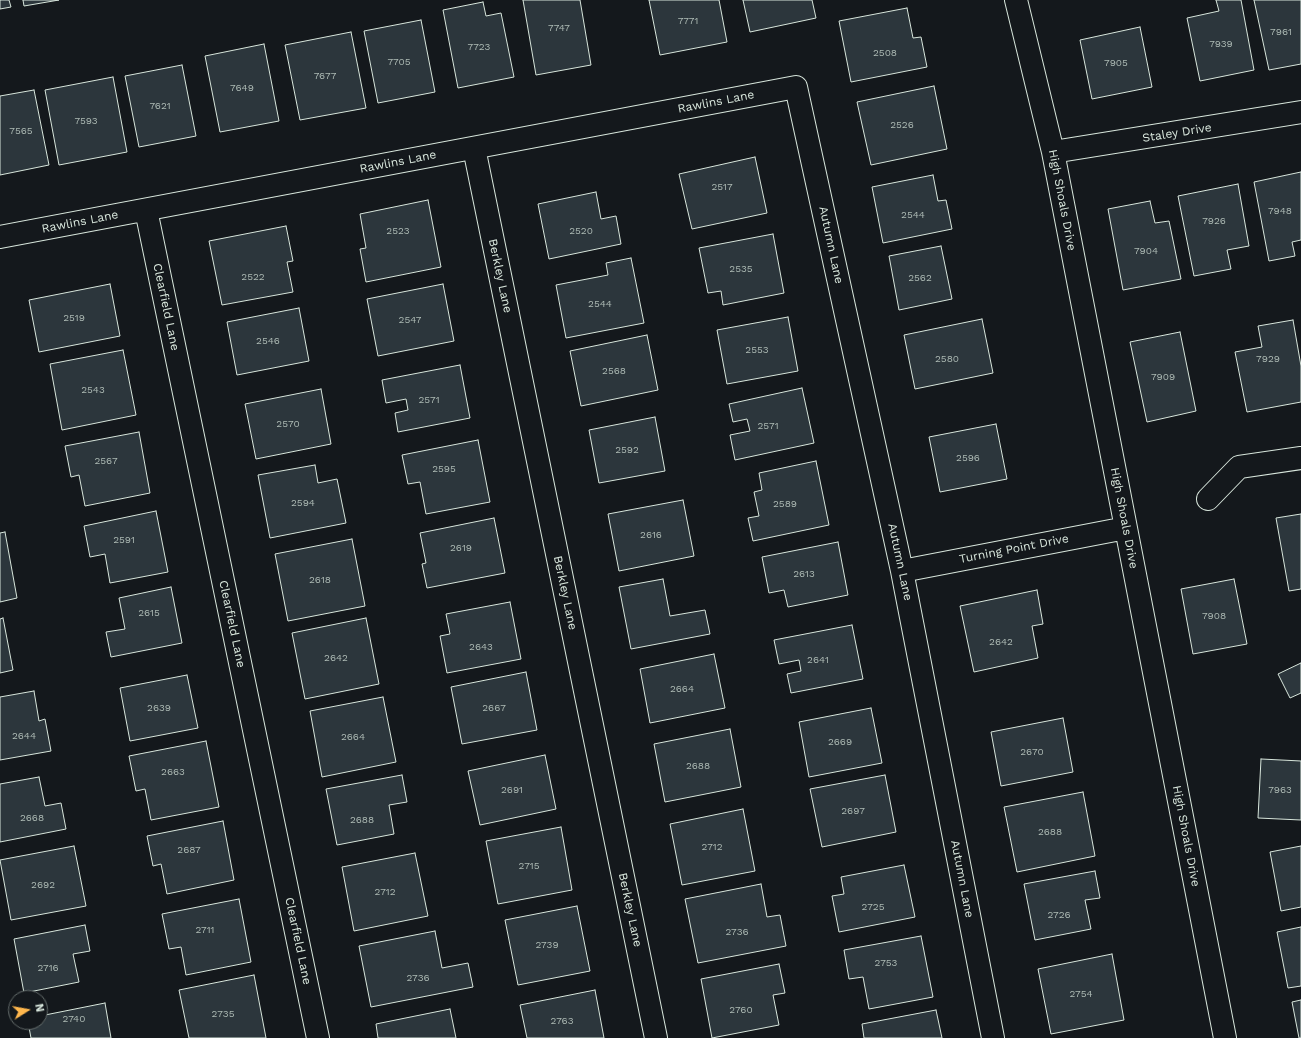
<!DOCTYPE html>
<html>
<head>
<meta charset="utf-8">
<style>
  body { margin:0 }
  #map { position:relative; width:1301px; height:1038px; overflow:hidden; background:#14181c; font-family:"Work Sans",sans-serif }
  canvas { display:block }
  .north { position:absolute; left:8px; top:990px; width:40px; height:40px; box-sizing:border-box; background:#14181c; border:1px solid #626a69; border-radius:50%; rotate:79deg; font-size:11px; font-weight:700; line-height:16px; text-align:center; color:#d8e6dc }
  .north::after { content:''; display:block; margin:auto; width:14px; height:18px; background:#ffb74d; clip-path:polygon(50% 0,100% 100%,50% 72%,0 100%) }
</style>
</head>
<body>
<div id="map">
<canvas width="1301" height="1038"></canvas>
<div class="north">N</div>
</div>
<script>
const ctx = document.querySelector('canvas').getContext('2d');
ctx.lineJoin = 'round';
function paint(path, color) { ctx.fillStyle = color; ctx.fill(path, 'evenodd'); }
const poly = rows => new Path2D(rows.map(r => 'M' + r).join(''));
function strokePath(path, color, width, dash) { ctx.strokeStyle = color; ctx.lineWidth = width; ctx.lineCap = dash ? 'butt' : 'round'; ctx.setLineDash(dash || []); ctx.stroke(path); }
function label(font, color, halo, rows, align = 'center') {
  ctx.font = font + ' "Work Sans",sans-serif'; ctx.lineWidth = 3; ctx.setLineDash([]); ctx.textBaseline = 'middle'; ctx.strokeStyle = halo; ctx.fillStyle = color; for (const [text, x, y, turn = 0] of rows) {
    ctx.save(); ctx.translate(x, y); ctx.rotate((+turn || 0) * Math.PI / 180); ctx.textAlign = isNaN(turn) ? turn : align; if (halo) ctx.strokeText(text, 0, 0); ctx.fillText(text, 0, 0); ctx.restore();
  }
}
const building = poly([
  [0,0,9,0,11,7,0,9,0,0],
  [23,0,59,0,24,6,23,0],
  [523,0,580,0,591,65,536,75,523,0],
  [649,0,719,0,727,42,660,55,649,0],
  [743,0,812,0,816,18,750,32,743,0],
  [1216,0,1241,0,1254,70,1200,81,1187,18,1219,11,1216,0],
  [1254,0,1301,0,1301,64,1269,70,1254,0],
  [483,2,486,16,501,13,514,77,458,88,443,10,483,2],
  [907,8,913,38,921,37,927,67,851,82,839,21,907,8],
  [421,20,435,92,378,103,364,31,421,20],
  [1140,27,1152,87,1092,99,1080,40,1140,27],
  [351,32,366,108,300,120,285,45,351,32],
  [264,44,279,121,220,132,205,56,264,44],
  [182,65,196,136,139,147,125,76,182,65],
  [113,77,127,152,59,165,45,90,113,77],
  [934,86,947,149,871,165,857,102,934,86],
  [34,90,49,165,0,175,0,96,34,90],
  [755,157,767,213,692,229,679,174,755,157],
  [1301,172,1301,240,1292,242,1295,256,1269,261,1254,182,1301,172],
  [933,175,938,201,946,200,952,229,883,243,872,187,933,175],
  [1238,184,1249,246,1227,250,1231,269,1194,276,1178,196,1238,184],
  [596,192,601,219,616,216,621,244,549,259,538,204,596,192],
  [428,200,441,267,366,282,360,249,366,248,360,214,428,200],
  [1150,201,1155,223,1169,221,1181,279,1123,290,1108,209,1150,201],
  [286,226,293,261,287,262,293,292,222,305,209,241,286,226],
  [773,234,784,293,723,305,721,291,708,293,699,248,773,234],
  [941,246,952,299,899,310,889,256,941,246],
  [631,258,644,323,566,338,556,285,608,275,606,263,631,258],
  [110,284,120,336,39,352,29,300,110,284],
  [443,284,454,341,378,356,367,299,443,284],
  [299,308,309,361,237,375,227,322,299,308],
  [788,317,798,371,727,384,717,330,788,317],
  [982,319,993,373,915,389,904,335,982,319],
  [1293,320,1301,366,1301,402,1247,412,1235,352,1262,347,1258,326,1293,320],
  [1180,332,1196,411,1147,422,1130,342,1180,332],
  [647,335,658,390,581,406,570,351,647,335],
  [123,350,136,415,62,430,50,364,123,350],
  [460,365,470,418,398,432,395,413,408,410,406,399,386,403,382,380,460,365],
  [802,388,814,443,735,460,730,435,750,431,747,419,733,422,729,404,802,388],
  [321,389,331,444,256,459,245,404,321,389],
  [655,417,665,471,599,483,589,430,655,417],
  [996,424,1007,479,940,492,929,437,996,424],
  [139,432,150,493,85,506,79,475,71,477,65,446,139,432],
  [478,440,490,502,426,514,420,482,408,484,402,455,478,440],
  [816,461,829,525,753,541,748,518,759,516,754,492,762,490,759,473,816,461],
  [315,465,318,483,337,479,346,523,270,538,258,475,315,465],
  [683,500,694,556,619,571,608,514,683,500],
  [156,511,168,572,110,583,105,554,90,557,84,526,156,511],
  [1301,514,1301,589,1289,591,1276,518,1301,514],
  [494,518,505,573,427,588,422,564,426,563,420,533,494,518],
  [5,532,17,598,0,602,0,533,5,532],
  [352,539,365,606,288,621,275,554,352,539],
  [838,542,848,595,788,607,784,590,769,593,762,557,838,542],
  [663,579,670,616,705,610,710,634,631,649,619,587,663,579],
  [1234,579,1247,644,1193,654,1181,589,1234,579],
  [171,587,182,643,111,657,106,632,125,629,119,598,171,587],
  [1037,590,1043,624,1032,626,1038,658,974,672,960,606,1037,590],
  [510,602,521,659,447,673,440,636,450,634,446,614,510,602],
  [3,618,13,670,0,673,0,619,3,618],
  [366,618,379,684,305,699,292,633,366,618],
  [852,625,863,679,791,693,787,674,801,671,799,660,779,664,774,640,852,625],
  [714,654,725,708,650,723,640,669,714,654],
  [1301,663,1301,693,1290,698,1278,674,1301,663],
  [526,672,537,730,462,744,451,687,526,672],
  [187,675,198,728,130,741,120,688,187,675],
  [34,691,39,721,45,719,51,751,0,760,0,697,34,691],
  [383,697,396,762,322,777,310,711,383,697],
  [871,708,882,763,809,777,799,722,871,708],
  [1063,718,1073,772,1001,786,991,732,1063,718],
  [730,729,741,787,665,802,654,744,730,729],
  [206,741,219,807,151,820,145,789,136,791,129,756,206,741],
  [545,755,556,809,480,825,468,771,545,755],
  [1261,759,1301,761,1301,820,1258,818,1261,759],
  [402,775,407,802,389,805,394,834,337,845,326,789,402,775],
  [885,775,896,832,822,847,810,789,885,775],
  [39,777,45,806,61,803,66,829,0,842,0,784,39,777],
  [1083,792,1095,856,1017,872,1004,807,1083,792],
  [743,809,755,871,682,885,670,824,743,809],
  [223,821,234,880,167,894,161,864,153,866,147,836,223,821],
  [561,827,572,890,498,904,486,841,561,827],
  [74,846,86,906,11,920,0,860,74,846],
  [1301,846,1301,907,1281,911,1270,852,1301,846],
  [415,853,428,916,354,931,342,867,415,853],
  [904,865,915,917,839,932,832,896,844,894,841,877,904,865],
  [1095,871,1100,898,1085,900,1091,929,1035,940,1024,884,1095,871],
  [761,884,767,917,780,915,786,946,698,963,685,899,761,884],
  [239,899,251,962,186,975,181,947,169,949,162,914,239,899],
  [577,906,590,971,518,985,505,920,577,906],
  [85,925,90,951,73,954,79,982,24,993,14,939,85,925],
  [1301,927,1301,986,1288,988,1277,932,1301,927],
  [435,931,442,968,468,963,473,987,371,1007,359,946,435,931],
  [921,936,933,997,869,1009,863,977,849,979,844,950,921,936],
  [1112,954,1124,1020,1051,1034,1038,969,1112,954],
  [779,964,785,993,773,995,779,1025,712,1038,701,979,779,964],
  [254,975,266,1038,189,1038,179,990,254,975],
  [595,990,604,1038,527,1038,520,1005,595,990],
  [1301,1000,1301,1038,1299,1038,1292,1002,1301,1000],
  [105,1003,111,1038,31,1038,28,1022,40,1022,40,1016,105,1003],
  [450,1009,456,1038,378,1038,376,1024,450,1009],
  [936,1010,942,1038,864,1038,862,1024,936,1010]
]);
const minor = poly([
  [1016,0,1053,152,1225,1038],
  [474,148,656,1038],
  [1053,152,1301,112],
  [146,210,318,1038],
  [0,237,796,87,902,571,993,1038],
  [1208,499,1239,467,1301,458],
  [902,571,1126,528]
]);
const numberNames = [
  ["7771",688,21],
  ["7747",559,28],
  ["7961",1281,32],
  ["7939",1221,44],
  ["7723",479,47],
  ["2508",885,53],
  ["7705",399,62],
  ["7905",1116,63],
  ["7677",325,76],
  ["7649",242,88],
  ["7621",160,106],
  ["7593",86,121],
  ["2526",902,125],
  ["7565",21,131],
  ["2517",722,187],
  ["7948",1280,211],
  ["2544",913,215],
  ["7926",1214,221],
  ["2523",398,231],
  ["2520",581,231],
  ["7904",1146,251],
  ["2535",741,269],
  ["2522",253,277],
  ["2562",920,278],
  ["2544",600,304],
  ["2519",74,318],
  ["2547",410,320],
  ["2546",268,341],
  ["2553",757,350],
  ["2580",947,359],
  ["7929",1268,359],
  ["2568",614,371],
  ["7909",1163,377],
  ["2543",93,390],
  ["2571",429,400],
  ["2570",288,424],
  ["2571",768,426],
  ["2592",627,450],
  ["2596",968,458],
  ["2567",106,461],
  ["2595",444,469],
  ["2594",303,503],
  ["2589",785,504],
  ["2616",651,535],
  ["2591",124,540],
  ["2619",461,548],
  ["2613",804,574],
  ["2618",320,580],
  ["2615",149,613],
  ["7908",1214,616],
  ["2642",1001,642],
  ["2643",481,647],
  ["2642",336,658],
  ["2641",818,660],
  ["2664",682,689],
  ["2639",159,708],
  ["2667",494,708],
  ["2644",24,736],
  ["2664",353,737],
  ["2669",840,742],
  ["2670",1032,752],
  ["2688",698,766],
  ["2663",173,772],
  ["2691",512,790],
  ["7963",1280,790],
  ["2697",853,811],
  ["2668",32,818],
  ["2688",362,820],
  ["2688",1050,832],
  ["2712",712,847],
  ["2687",189,850],
  ["2715",529,866],
  ["2692",43,885],
  ["2712",385,892],
  ["2725",873,907],
  ["2726",1059,915],
  ["2711",205,930],
  ["2736",737,932],
  ["2739",547,945],
  ["2753",886,963],
  ["2716",48,968],
  ["2736",418,978],
  ["2754",1081,994],
  ["2760",741,1010],
  ["2735",223,1014],
  ["2740",74,1019],
  ["2763",562,1021]
];
const streetNames = [
  ["Rawlins Lane",716,102,-11],
  ["Staley Drive",1177,133,-9],
  ["Rawlins Lane",398,162,-11],
  ["High Shoals Drive",1062,200,79],
  ["Rawlins Lane",80,222,-11],
  ["Autumn Lane",831,245,78],
  ["Berkley Lane",500,276,78],
  ["Clearfield Lane",166,307,78],
  ["High Shoals Drive",1124,518,79],
  ["Turning Point Drive",1014,549,-11],
  ["Autumn Lane",900,562,78],
  ["Berkley Lane",565,593,78],
  ["Clearfield Lane",232,624,78],
  ["High Shoals Drive",1186,836,79],
  ["Autumn Lane",962,879,79],
  ["Berkley Lane",630,910,78],
  ["Clearfield Lane",298,941,78]
];
paint(building, '#2c363c');
strokePath(building, '#d8e6dc', 1);
strokePath(minor, '#d8e6dc', 24);
strokePath(minor, '#14181c', 22);
label('10px', '#adbab4', null, numberNames);
label('12px', '#d8e6dc', '#14181c', streetNames);
</script>
</body>
</html>
